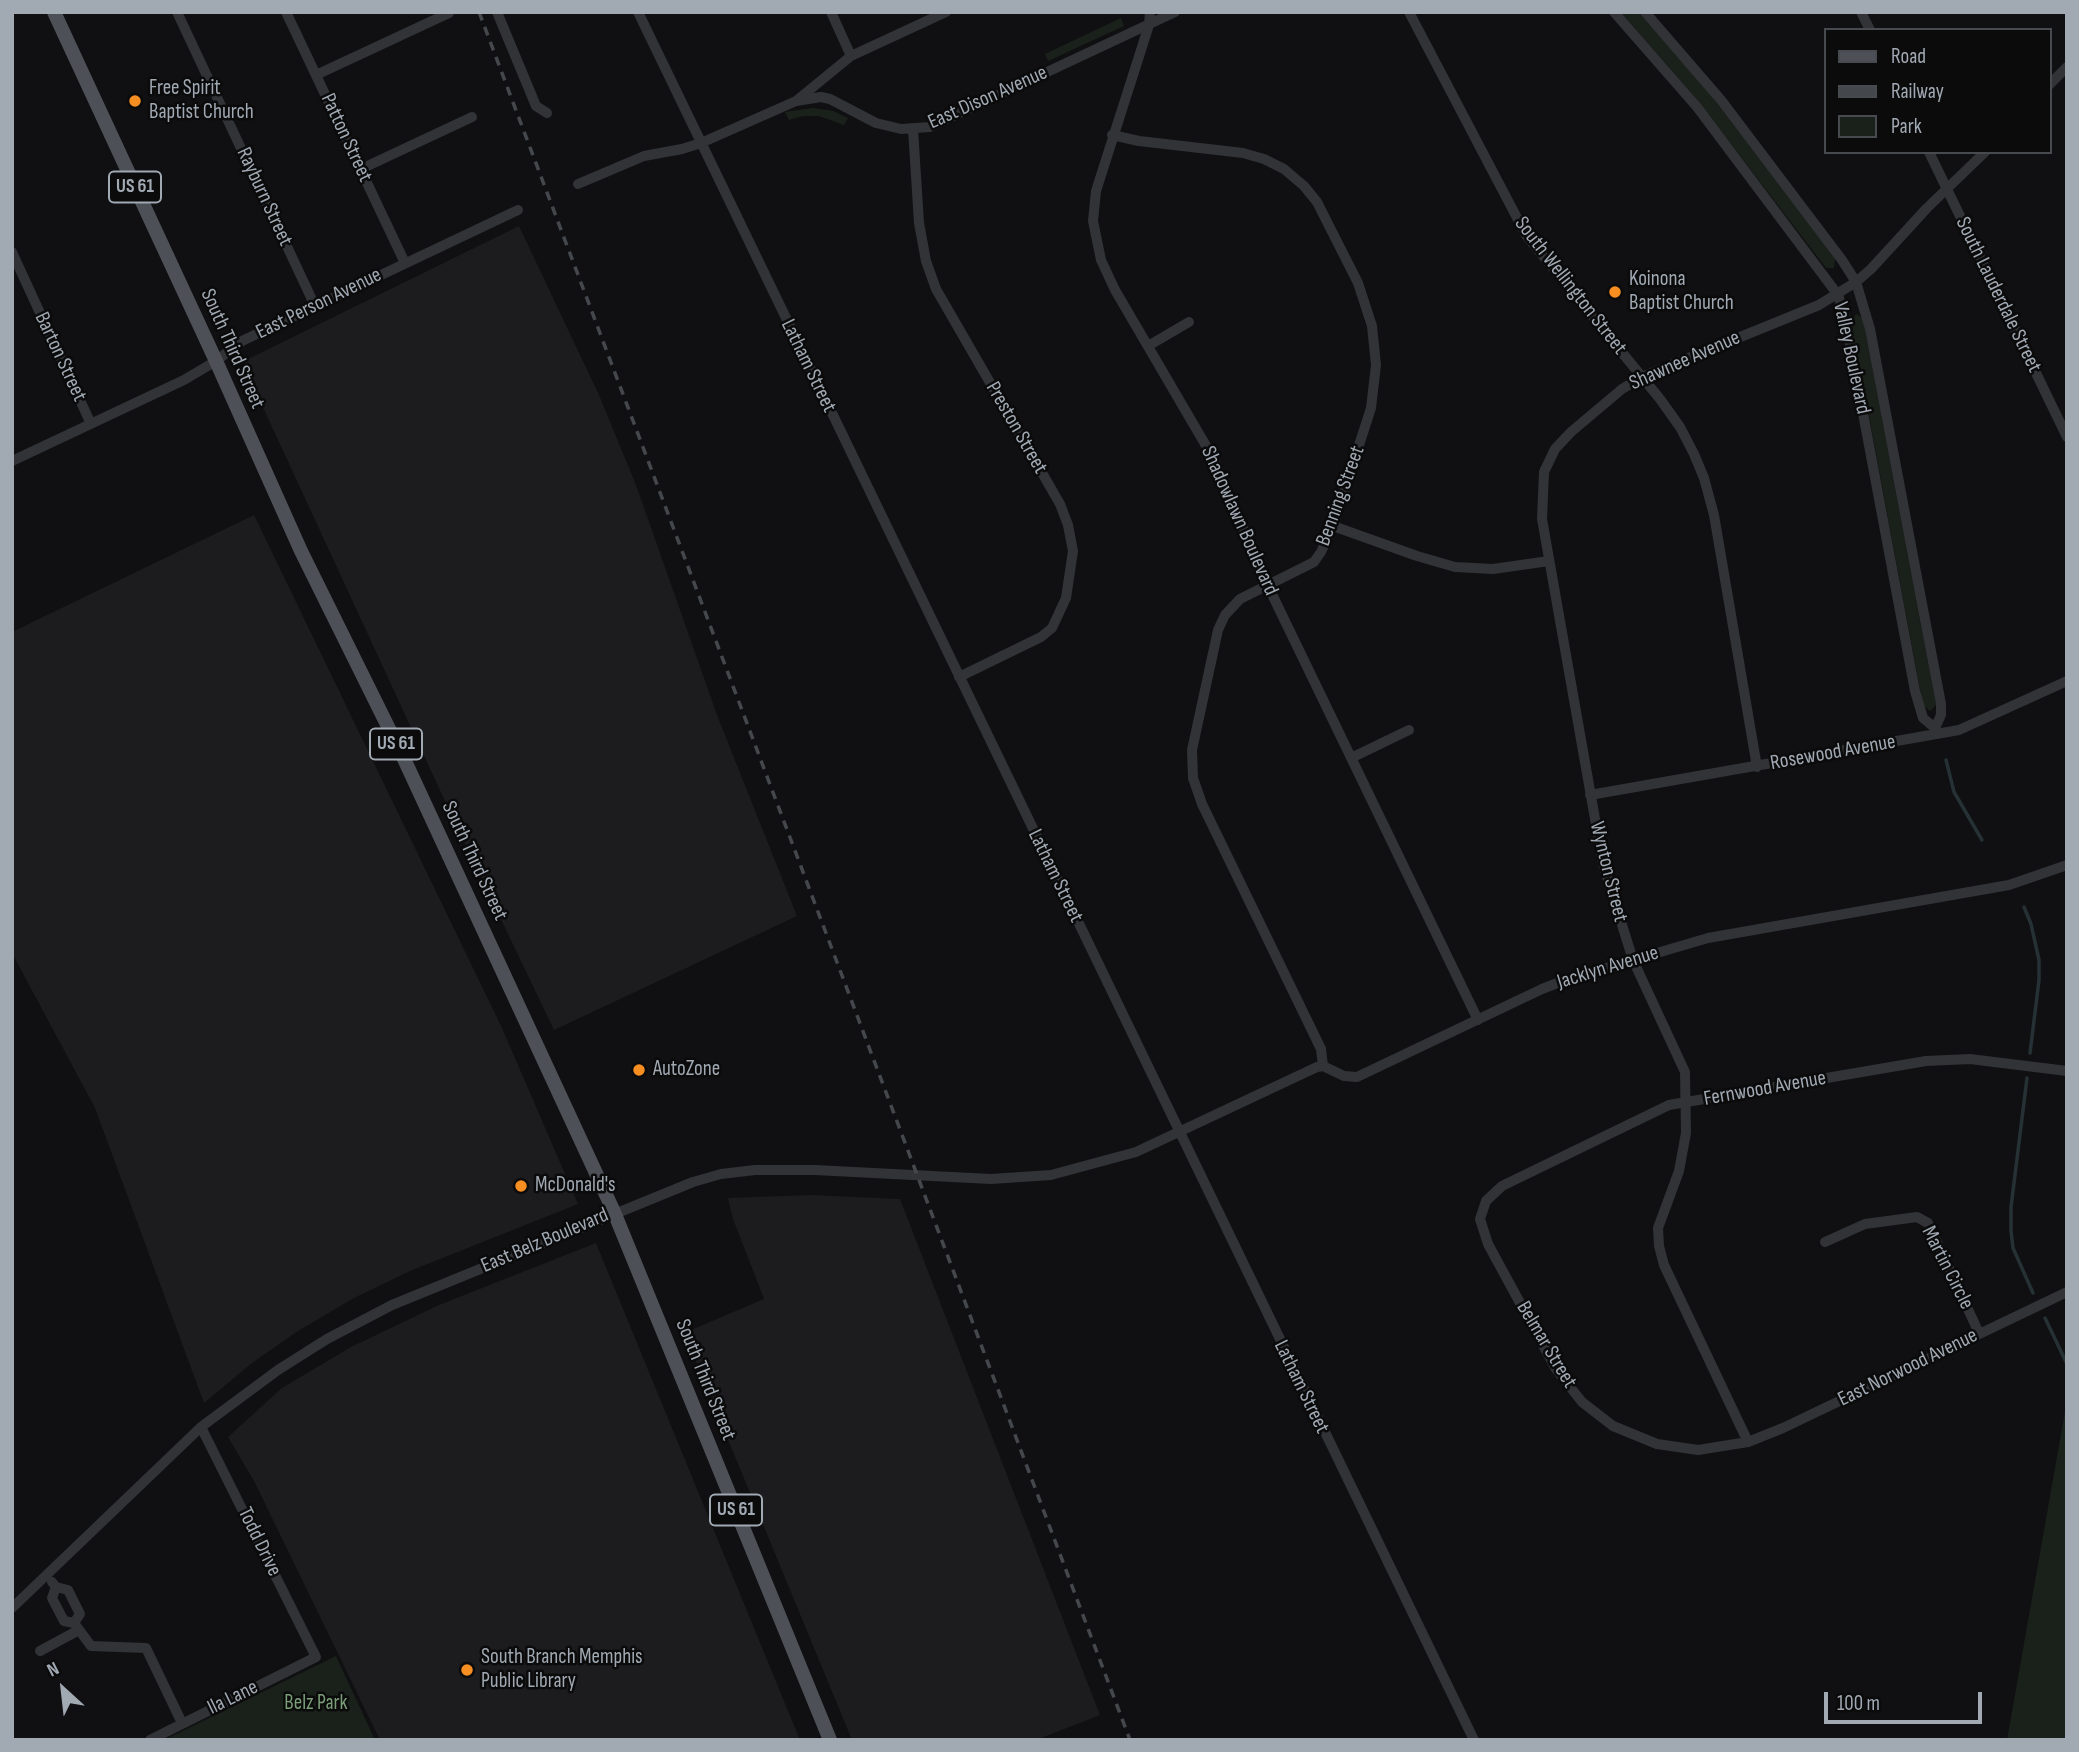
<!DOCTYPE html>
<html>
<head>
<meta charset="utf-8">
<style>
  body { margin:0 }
  #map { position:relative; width:2079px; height:1752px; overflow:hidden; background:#101012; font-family:"Sofia Sans Condensed",sans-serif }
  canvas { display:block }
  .frame { position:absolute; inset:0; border:14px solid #a1a9b3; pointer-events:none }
  .legend { position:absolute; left:1824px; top:28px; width:228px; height:126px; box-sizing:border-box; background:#0b0b0c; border:2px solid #474a4f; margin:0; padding:9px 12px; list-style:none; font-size:21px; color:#a1a9b3 }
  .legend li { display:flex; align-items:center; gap:14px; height:35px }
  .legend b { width:35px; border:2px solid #474a4f }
  .north { position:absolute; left:28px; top:1654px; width:70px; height:70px; -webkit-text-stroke:5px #0b0b0c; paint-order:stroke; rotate:333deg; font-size:19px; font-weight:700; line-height:28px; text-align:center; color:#a1a9b3 }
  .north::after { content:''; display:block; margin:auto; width:24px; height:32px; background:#a1a9b3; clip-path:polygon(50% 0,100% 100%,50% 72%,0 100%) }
  .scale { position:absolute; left:1824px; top:1692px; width:158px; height:32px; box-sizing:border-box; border:4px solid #a1a9b3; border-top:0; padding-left:9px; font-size:21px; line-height:24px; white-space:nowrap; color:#a1a9b3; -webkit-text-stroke:5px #0b0b0c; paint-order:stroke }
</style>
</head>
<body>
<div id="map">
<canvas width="2079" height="1752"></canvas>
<div class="frame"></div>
<ul class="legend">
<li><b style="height:9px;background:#4d5056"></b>Road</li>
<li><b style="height:9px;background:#44474c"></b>Railway</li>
<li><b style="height:19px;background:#1a211a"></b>Park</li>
</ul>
<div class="north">N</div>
<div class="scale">100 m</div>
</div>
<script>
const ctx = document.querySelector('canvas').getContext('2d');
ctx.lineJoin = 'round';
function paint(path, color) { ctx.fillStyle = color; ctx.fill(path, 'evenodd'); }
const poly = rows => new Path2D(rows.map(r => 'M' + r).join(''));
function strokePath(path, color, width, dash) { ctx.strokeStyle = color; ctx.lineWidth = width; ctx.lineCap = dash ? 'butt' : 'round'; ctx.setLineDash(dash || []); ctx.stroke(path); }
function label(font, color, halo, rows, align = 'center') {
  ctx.font = font + ' "Sofia Sans Condensed",sans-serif'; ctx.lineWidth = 5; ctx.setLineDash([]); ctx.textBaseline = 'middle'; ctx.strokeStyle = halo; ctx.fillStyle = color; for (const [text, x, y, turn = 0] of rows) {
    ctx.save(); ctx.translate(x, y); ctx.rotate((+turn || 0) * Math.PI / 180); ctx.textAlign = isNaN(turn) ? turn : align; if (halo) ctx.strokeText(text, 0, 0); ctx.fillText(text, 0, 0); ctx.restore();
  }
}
const built = poly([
  [519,226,599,395,636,485,717,715,797,916,554,1030,463,840,242,362],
  [254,515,502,1028,578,1204,410,1271,354,1298,298,1331,252,1363,204,1403,95,1108,12,953,12,632],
  [810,1195,900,1199,1100,1715,1036,1740,852,1740,684,1333,764,1299,733,1219,728,1198],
  [596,1243,800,1740,380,1740,254,1481,228,1437,282,1388,351,1347,439,1305]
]);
const green = poly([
  [1621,12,1638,12,1707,90,1835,258,1834,268,1826,268,1696,98],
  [1121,18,1124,26,1048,61,1045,54],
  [813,108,833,111,848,118,844,125,819,116,803,116,789,120,785,112],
  [1857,314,1863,319,1936,705,1930,711,1923,705,1851,319],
  [2067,1400,2067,1740,2007,1740],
  [336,1656,375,1740,164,1740]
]);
const stream = poly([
  [1946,760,1954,792,1982,840],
  [2024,907,2031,924,2039,960,2039,980,2030,1053],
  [2027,1078,2011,1207,2011,1231,2013,1248,2033,1293],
  [2045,1318,2067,1364]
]);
const minor = poly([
  [177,12,315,306],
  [286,12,405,263],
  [497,12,536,106,547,113],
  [638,12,1474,1740],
  [831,12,851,56],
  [1150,12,1149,25,1096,191,1093,221,1101,260,1115,290,1212,456,1268,586,1478,1020],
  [1409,12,1526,235,1660,399,1680,427,1694,454,1704,478,1714,515,1757,767],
  [1614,12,1697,107,1838,295,1845,317,1915,691,1923,718,1935,728],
  [1645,12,1721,100,1842,260,1856,282,1870,329,1941,704,1941,715,1935,728,1936,732],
  [1861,12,1870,30],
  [316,75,449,13],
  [2049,85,2067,67],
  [796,101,821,97,830,99,876,123,901,129,930,127,1175,12],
  [913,129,919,223,926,261,936,289,1060,504,1068,525,1073,551,1066,598,1052,628,1041,637,959,677],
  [1112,135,1139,141,1243,153,1264,159,1284,169,1304,186,1317,202,1358,283,1372,326,1376,365,1371,408,1333,526,1321,552,1314,562,1240,599,1225,615,1218,630,1192,750,1193,778,1202,804,1321,1049,1323,1066],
  [1929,152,2067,437],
  [361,169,472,117],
  [578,184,644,156,682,149,701,143,796,101,851,56,946,12],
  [12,252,91,424],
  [1148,346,1189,322],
  [12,461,184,380,216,361,242,341,518,210],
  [1333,526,1417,556,1455,567,1493,569,1549,561],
  [1351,758,1409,730],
  [1590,795,1959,730,2067,681],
  [2067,1071,1970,1059,1926,1061,1669,1105,1502,1186,1486,1201,1480,1219,1488,1244,1556,1369,1582,1402,1613,1426,1657,1444,1698,1450,1748,1442,1783,1428,2067,1292],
  [1825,1242,1865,1224,1917,1217,1928,1223,1979,1333],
  [1748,1442,1664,1265,1659,1246,1658,1228,1679,1171,1686,1133,1685,1072,1633,960,1603,864,1542,519,1544,472,1555,449,1571,432,1622,389,1642,377,1819,305,1856,282,1871,269,1927,208,1985,152],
  [52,1582,56,1587,68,1590,80,1614,74,1623],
  [56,1587,52,1598,64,1621,74,1623,91,1646,146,1648,182,1723],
  [12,1608,201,1427,278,1370,327,1339,392,1305,693,1182,721,1174,755,1170,815,1170,991,1179,1051,1175,1136,1152,1317,1067,1323,1066,1344,1076,1357,1077,1542,989,1565,980,1708,938,2009,885,2067,865],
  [40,1651,79,1630],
  [150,1740,316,1657,201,1427]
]);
const major = poly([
  [54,12,216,361,301,551,405,761,614,1212,830,1740]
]);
const rail = poly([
  [479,12,1130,1740]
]);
const markers = [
  [135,101,7,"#f78e22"],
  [1615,292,7,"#f78e22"],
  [639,1070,7,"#f78e22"],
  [521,1186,7,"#f78e22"],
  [467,1670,7,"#f78e22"]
];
const shields = [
  [135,187,52],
  [396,744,52],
  [736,1510,52]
];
const shieldNames = [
  ["US 61",135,187],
  ["US 61",396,744],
  ["US 61",736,1510]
];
const poiNames = [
  ["Free Spirit",149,89],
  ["Baptist Church",149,113],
  ["Koinona",1629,280],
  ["Baptist Church",1629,304],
  ["AutoZone",653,1070],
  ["McDonald's",535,1186],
  ["South Branch Memphis",481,1658],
  ["Public Library",481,1682]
];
const streetNames = [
  ["East Dison Avenue",988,98,-24],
  ["Patton Street",346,138,65],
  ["Rayburn Street",264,197,65],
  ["South Wellington Street",1570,286,52],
  ["South Lauderdale Street",1998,295,64],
  ["East Person Avenue",319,304,-26],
  ["South Third Street",232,349,66],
  ["Barton Street",60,357,65],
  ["Valley Boulevard",1851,358,78],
  ["Shawnee Avenue",1685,361,-24],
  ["Latham Street",808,366,64],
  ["Preston Street",1016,428,60],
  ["Benning Street",1341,496,-70],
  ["Shadowlawn Boulevard",1239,521,66],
  ["Rosewood Avenue",1833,753,-10],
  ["South Third Street",474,861,65],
  ["Wynton Street",1608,872,76],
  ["Latham Street",1055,876,64],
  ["Jacklyn Avenue",1608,968,-17],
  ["Fernwood Avenue",1765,1089,-10],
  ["East Belz Boulevard",545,1241,-23],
  ["Martin Circle",1947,1268,63],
  ["Belmar Street",1546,1345,59],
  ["East Norwood Avenue",1908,1368,-26],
  ["South Third Street",705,1380,68],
  ["Latham Street",1301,1387,64],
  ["Todd Drive",259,1542,64],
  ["Ila Lane",233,1698,-26]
];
const parkNames = [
  ["Belz Park",316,1704]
];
paint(built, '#1c1c1f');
paint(green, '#1a211a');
strokePath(stream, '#263135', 3.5);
strokePath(minor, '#313337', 10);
strokePath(major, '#4d5056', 14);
strokePath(rail, '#44474c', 3.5, [9, 7]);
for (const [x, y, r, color] of markers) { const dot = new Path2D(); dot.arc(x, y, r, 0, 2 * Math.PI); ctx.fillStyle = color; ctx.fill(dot); strokePath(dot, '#0b0b0c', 2.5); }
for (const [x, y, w] of shields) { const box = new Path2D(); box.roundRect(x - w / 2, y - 15.5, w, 31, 5); ctx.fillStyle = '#0b0b0c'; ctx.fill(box); strokePath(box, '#a1a9b3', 2); }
label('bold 19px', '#a1a9b3', null, shieldNames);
label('21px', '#a1a9b3', '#0b0b0c', poiNames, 'left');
label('21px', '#a1a9b3', '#0b0b0c', streetNames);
label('21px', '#7a9f77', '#0b0b0c', parkNames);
</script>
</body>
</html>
